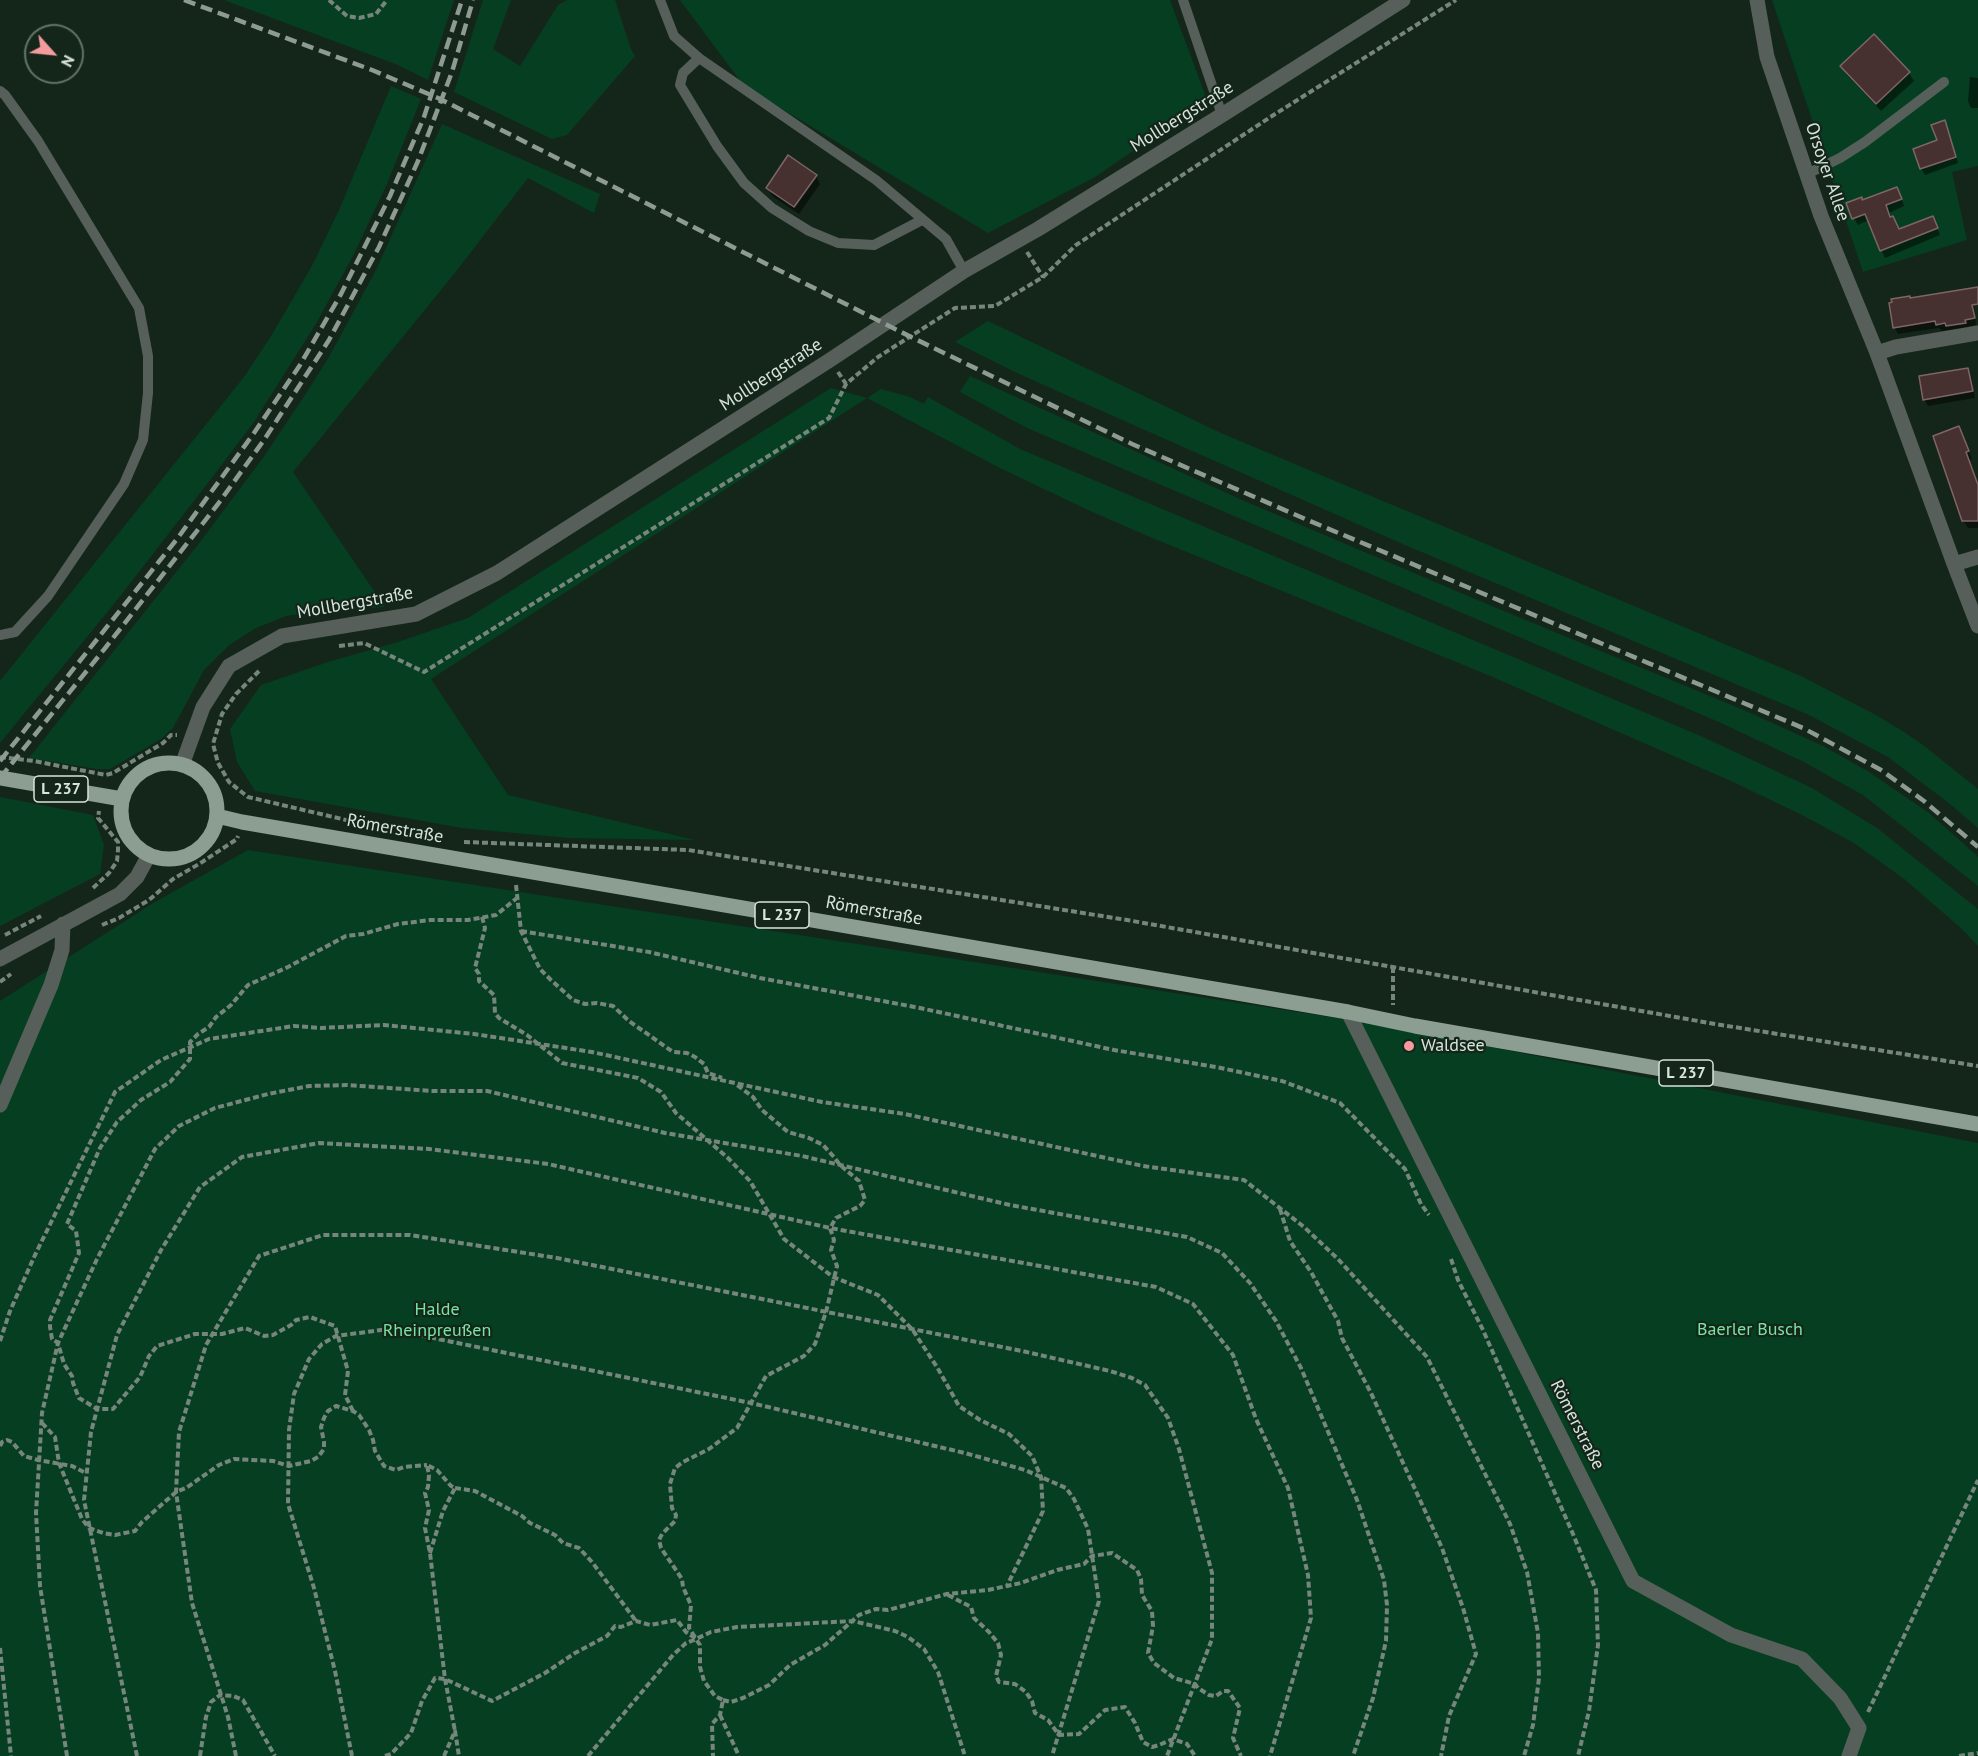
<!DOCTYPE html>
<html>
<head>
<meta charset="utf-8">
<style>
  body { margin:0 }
  #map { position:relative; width:1978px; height:1756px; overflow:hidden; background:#14261a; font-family:"PT Sans",sans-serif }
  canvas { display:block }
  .north { position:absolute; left:24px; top:24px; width:60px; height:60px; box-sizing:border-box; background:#14261a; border:2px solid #627268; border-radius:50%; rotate:117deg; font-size:16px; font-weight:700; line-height:24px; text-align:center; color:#d8e4dc }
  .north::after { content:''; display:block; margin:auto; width:21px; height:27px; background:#f59b9d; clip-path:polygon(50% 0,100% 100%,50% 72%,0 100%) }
</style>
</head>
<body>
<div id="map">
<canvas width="1978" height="1756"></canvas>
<div class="north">N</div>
</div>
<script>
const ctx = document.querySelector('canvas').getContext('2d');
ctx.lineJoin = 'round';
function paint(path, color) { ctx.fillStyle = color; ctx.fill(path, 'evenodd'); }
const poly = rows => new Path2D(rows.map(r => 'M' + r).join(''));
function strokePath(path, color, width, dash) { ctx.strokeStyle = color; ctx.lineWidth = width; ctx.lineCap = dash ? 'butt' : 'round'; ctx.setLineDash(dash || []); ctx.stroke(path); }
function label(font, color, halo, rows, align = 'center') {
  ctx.font = font + ' "PT Sans",sans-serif'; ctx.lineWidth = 4.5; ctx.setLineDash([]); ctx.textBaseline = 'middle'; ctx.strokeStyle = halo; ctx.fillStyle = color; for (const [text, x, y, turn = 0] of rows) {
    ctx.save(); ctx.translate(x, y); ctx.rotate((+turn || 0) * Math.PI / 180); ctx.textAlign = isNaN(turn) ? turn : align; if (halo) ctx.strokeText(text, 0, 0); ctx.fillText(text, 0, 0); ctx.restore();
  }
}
const green = poly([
  [224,0,454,0,428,80,398,65],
  [483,0,511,0,493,49,520,66,558,5,567,0,615,0,631,49,635,56,567,135,552,139,454,92],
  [680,0,1170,0,1207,100,1095,177,988,233,744,86],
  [1772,0,1978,0,1978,166,1952,172,1967,240,1863,272],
  [391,86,421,99,387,184,353,256,317,322,254,422,214,475,118,599,0,743,0,681,244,377,273,333,313,264,339,210],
  [442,124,600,194,594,213,528,178,454,274,293,472,385,607,329,610,286,616,256,628,229,645,204,670,173,728,161,739,110,769,97,769,29,758,200,542,265,455,307,392,329,357,376,270],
  [988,321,1223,434,1801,676,1876,715,1904,732,1923,745,1978,789,1978,828,1950,804,1888,757,1807,714,1405,545,1095,408,1015,372,955,342],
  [970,376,1242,500,1487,604,1746,711,1823,746,1869,772,1929,813,1974,853,1978,857,1978,886,1863,795,1804,762,1719,722,1027,428,960,392],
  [831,388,867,398,881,389,910,397,924,404,928,397,1020,449,1703,737,1812,788,1877,828,1978,909,1978,946,1962,929,1903,878,1854,843,1802,815,1731,781,1488,675,1150,537,1088,510,1000,468,867,398,431,679,508,795,695,840,569,838,462,828,255,791,237,762,230,729,261,685,331,661,395,643,468,618],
  [0,797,93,815,104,845,100,874,0,926],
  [248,850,1369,1023,1978,1143,1978,1756,0,1756,0,1001,155,902]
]);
const shadow = poly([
  [1874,36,1909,73,1914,81,1881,111,1846,74,1842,66],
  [1970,77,1978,78,1978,108,1971,108,1968,101],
  [1945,122,1948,128,1958,163,1925,175,1921,168,1939,141],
  [816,176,820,184,799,214,772,196,768,188],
  [1900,195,1904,206,1889,213,1899,230,1936,225,1940,235,1885,258,1869,220,1858,225,1854,218,1862,201],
  [1973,297,1976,325,1968,327,1969,330,1951,333,1950,330,1942,331,1939,328,1898,334,1894,327,1910,300],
  [1967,370,1971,376,1975,398,1928,406,1924,399],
  [1959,428,1972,459,1969,460,1978,484,1978,528,1968,528,1963,521]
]);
const building = poly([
  [1874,34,1910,72,1876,104,1840,66,1874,34],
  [1945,120,1956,157,1920,169,1913,149,1937,140,1931,125,1945,120],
  [788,155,817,175,794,207,766,188,788,155],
  [1897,187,1902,199,1886,205,1890,217,1893,216,1899,229,1933,216,1938,228,1880,251,1865,214,1852,219,1846,203,1862,197,1862,200,1897,187],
  [1978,287,1978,304,1972,305,1975,318,1965,320,1966,323,1946,326,1945,323,1936,325,1935,321,1893,328,1889,303,1892,302,1891,299,1910,296,1910,298,1978,287],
  [1968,368,1973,391,1923,400,1919,376,1968,368],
  [1959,426,1969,451,1966,452,1978,485,1978,521,1962,521,1933,436,1959,426]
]);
const path = poly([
  [329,0,347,16,359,18,376,14,387,0],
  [1027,252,1043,277],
  [838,372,846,384],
  [339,646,364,643,424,672,829,418,846,384,878,357,955,308,995,306,1043,277,1076,245,1272,116,1456,0],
  [259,671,236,694,222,714,213,744,218,763,229,782,248,797,359,823],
  [0,757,34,761,106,775,113,773,163,743,171,735,177,735],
  [464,842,688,850,1127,920,1715,1024,1978,1066],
  [516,885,521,931,540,969,551,980,573,1000,585,1004,597,1003,613,1006,629,1021,673,1052,687,1053,695,1057,704,1064,708,1073,722,1078],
  [93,888,109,873,117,861,118,850,118,842,98,818,99,811],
  [482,917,485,928,475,968,479,974,479,981,494,995,495,1013,499,1018,527,1035,562,1063,638,1078,661,1092,676,1113,728,1158,750,1181,784,1239,833,1277,878,1295,912,1329,937,1367,959,1406,980,1420,1009,1434,1032,1456,1041,1477,1043,1511,1007,1586],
  [102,925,119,918,149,900,173,879,199,864,237,839,238,836],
  [521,931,649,952,760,978,920,1008,1114,1050,1216,1067,1282,1081,1340,1103,1405,1169,1421,1204,1429,1215],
  [5,935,41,916],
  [1393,967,1393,1005],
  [0,982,11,974],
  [1280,1209,1290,1241,1311,1272,1338,1321,1342,1338,1371,1393,1442,1548,1463,1608,1476,1654,1449,1716,1441,1756],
  [1451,1259,1458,1280,1483,1330,1573,1534,1596,1590,1598,1645,1589,1711,1578,1756],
  [0,1341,10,1311,35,1255,115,1092,161,1060,209,1039,294,1026,321,1028,384,1025,474,1034,592,1052,822,1102,905,1114,1143,1166,1244,1180,1304,1227,1338,1259,1427,1357,1510,1524,1527,1572,1538,1633,1539,1678,1533,1725,1524,1756],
  [353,1411,345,1395,348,1371,335,1326,310,1317,296,1320,291,1325,273,1335,264,1336,245,1328,222,1334,195,1334,157,1346,149,1356,140,1377,113,1409,97,1409,89,1404,79,1398,73,1383,72,1376,64,1364,58,1343,52,1339,50,1327,50,1320,79,1253,76,1231,67,1224,100,1148,117,1122,141,1100,170,1082,190,1059,190,1042,198,1034,209,1027,216,1017,231,1005,248,985,288,967,346,936,363,934,398,924,430,920,468,920,496,915,517,898],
  [42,1423,55,1437,59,1463,82,1519,89,1528,103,1533,115,1535,135,1531,142,1522,176,1492,186,1488,219,1465,234,1459,273,1461,289,1466,311,1461,318,1457,324,1449,324,1442,321,1427,324,1418,328,1411,336,1406,353,1411,359,1415,369,1430,373,1440,375,1451,384,1466,396,1470,404,1467,427,1465],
  [0,1446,2,1442,7,1440,12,1442,24,1456,38,1460,72,1466,86,1473],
  [455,1488,475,1491,522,1516,530,1523,555,1535,563,1543,579,1548,592,1562,636,1621],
  [430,1553,443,1511,455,1488,451,1486,437,1470,427,1465,429,1475,428,1487,425,1493,429,1510,425,1528,430,1553,445,1679,455,1731],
  [948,1595,971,1607,974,1618,989,1632,998,1643,1001,1655,996,1676,999,1682,1015,1684,1026,1692,1032,1701,1035,1713,1048,1720,1059,1735,1079,1734,1105,1710,1125,1707,1135,1723,1143,1742,1152,1747,1159,1745,1173,1739,1187,1744,1195,1756],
  [695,1637,689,1628,691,1605,683,1587,682,1579,661,1548,659,1540,662,1534,675,1521,676,1515,672,1508,670,1484,675,1468,683,1462,709,1449,737,1428,766,1376,804,1356,815,1344,826,1312,837,1266,831,1250,834,1240,830,1228,836,1218,860,1206,865,1200,859,1181,840,1165,834,1157,823,1145,809,1138,788,1132,762,1110,753,1097,737,1085],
  [0,1648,11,1756],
  [723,1700,731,1702,743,1698,769,1685,790,1665,825,1645,859,1615,876,1609,888,1610,947,1594,988,1590,1021,1583,1057,1570,1084,1564,1092,1556,1112,1553,1137,1570,1141,1579,1142,1595,1152,1611,1153,1626,1148,1653,1154,1663,1174,1678,1195,1684,1198,1688,1209,1695,1216,1696,1223,1691,1228,1691,1240,1708,1233,1738,1241,1756],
  [1868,1712,1978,1480],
  [720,1715,739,1756],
  [67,1756,40,1586,36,1513,42,1413,58,1343,97,1259,155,1149,179,1126,215,1108,268,1094,309,1086,347,1085,432,1091,487,1091,665,1133,802,1156,1010,1205,1187,1237,1222,1253,1250,1283,1276,1321,1301,1368,1357,1500,1384,1580,1387,1605,1386,1641,1373,1698,1353,1756],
  [137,1756,84,1500,91,1432,117,1335,161,1250,200,1187,242,1157,319,1143,429,1149,548,1164,830,1228,1156,1287,1193,1304,1233,1355,1256,1419,1288,1488,1308,1575,1311,1618,1270,1756],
  [200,1756,206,1717,211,1702,220,1695,233,1696,243,1700,275,1756],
  [236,1756,228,1717,192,1603,176,1492,179,1432,206,1345,259,1256,323,1235,410,1235,557,1258,1022,1351,1110,1371,1132,1378,1145,1385,1168,1418,1179,1449,1212,1573,1212,1639,1167,1756],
  [352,1756,335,1671,314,1588,288,1504,289,1430,294,1394,309,1359,322,1344,336,1336,389,1329,751,1403,965,1453,1025,1470,1066,1488,1074,1499,1088,1529,1099,1601,1052,1756],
  [385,1756,391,1754,411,1733,422,1701,435,1678,445,1679,492,1701,545,1673,575,1653,607,1636,615,1626,621,1627,636,1621,650,1625,677,1620,686,1632,696,1639,711,1632,737,1627,853,1621,895,1631,908,1637,924,1649,938,1672,965,1756],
  [444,1756,455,1731,459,1756],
  [588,1756,673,1655,686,1643,696,1639,700,1645,700,1667,704,1681,715,1696,723,1700,720,1715,712,1724,713,1756],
  [1959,1756,1978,1753]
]);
const service = poly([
  [660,0,674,36,699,58,876,180,946,239,964,271],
  [1183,0,1222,115],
  [699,58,683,73,680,85,717,146,744,183,772,208,809,231,838,243,874,245,922,220],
  [0,91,5,95,38,141,139,308,148,356,148,393,143,440,124,484,48,596,15,632,0,635],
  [1807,174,1840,158,1865,142,1944,82]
]);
const minor = poly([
  [1757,0,1767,57,1821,216,1877,353,1954,564,1978,626],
  [1877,353,1896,347,1978,333],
  [1954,564,1978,557],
  [182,765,203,707,229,666,282,636,416,614,497,573,830,360,964,271,1038,229,1222,115,1403,0],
  [0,959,120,894,137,877,149,855],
  [1348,1012,1633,1581,1731,1635,1802,1659,1840,1698,1859,1728,1849,1756],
  [0,1105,51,985,62,950,63,924]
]);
const primary = poly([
  '121 811a48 48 0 1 1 96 0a48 48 0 1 1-96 0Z',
  [0,778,122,799],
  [217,816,242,822,1348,1012,1415,1026,1978,1124]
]);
const rail = poly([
  [184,0,372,70,438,98,911,337,1132,444,1310,521,1803,728,1881,770,1924,801,1978,847],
  [0,761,177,539,254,433,300,365,341,294,390,196,424,117,462,0],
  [0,778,106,647,218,504,264,440,329,340,379,247,418,161,452,72,473,0]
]);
const markers = [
  [1409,1046,6,"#f59b9d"]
];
const shields = [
  [61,789,54],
  [782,915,54],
  [1686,1073,54]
];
const shieldNames = [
  ["L 237",61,789],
  ["L 237",782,915],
  ["L 237",1686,1073]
];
const streetNames = [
  ["Mollbergstraße",1182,117,-32],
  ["Orsoyer Allee",1827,172,71],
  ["Mollbergstraße",771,375,-33],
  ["Mollbergstraße",355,603,-10],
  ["Römerstraße",395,829,10],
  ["Römerstraße",874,911,10],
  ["Römerstraße",1577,1425,63]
];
const poiNames = [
  ["Waldsee",1421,1046]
];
const parkNames = [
  ["Halde",437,1310],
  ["Rheinpreußen",437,1331],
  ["Baerler Busch",1750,1330]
];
paint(green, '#063e21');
paint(shadow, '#0007');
paint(building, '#463030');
strokePath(building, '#7f6565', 1.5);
strokePath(path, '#77867c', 4, [6, 3]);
strokePath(service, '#565f59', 10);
strokePath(minor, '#565f59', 15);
strokePath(primary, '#8b9e91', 15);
strokePath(rail, '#8d9b92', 4.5, [12, 6]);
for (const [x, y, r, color] of markers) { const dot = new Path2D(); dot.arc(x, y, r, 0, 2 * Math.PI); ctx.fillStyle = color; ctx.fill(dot); strokePath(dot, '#14261a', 2); }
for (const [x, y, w] of shields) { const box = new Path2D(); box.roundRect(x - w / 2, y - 13, w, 26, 4.5); ctx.fillStyle = '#14261a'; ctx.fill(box); strokePath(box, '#d8e4dc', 1.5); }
label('bold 16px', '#d8e4dc', null, shieldNames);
label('18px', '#d8e4dc', '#14261a', streetNames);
label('18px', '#d8e4dc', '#14261a', poiNames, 'left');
label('18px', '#78e4a1', '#14261a', parkNames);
</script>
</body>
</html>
